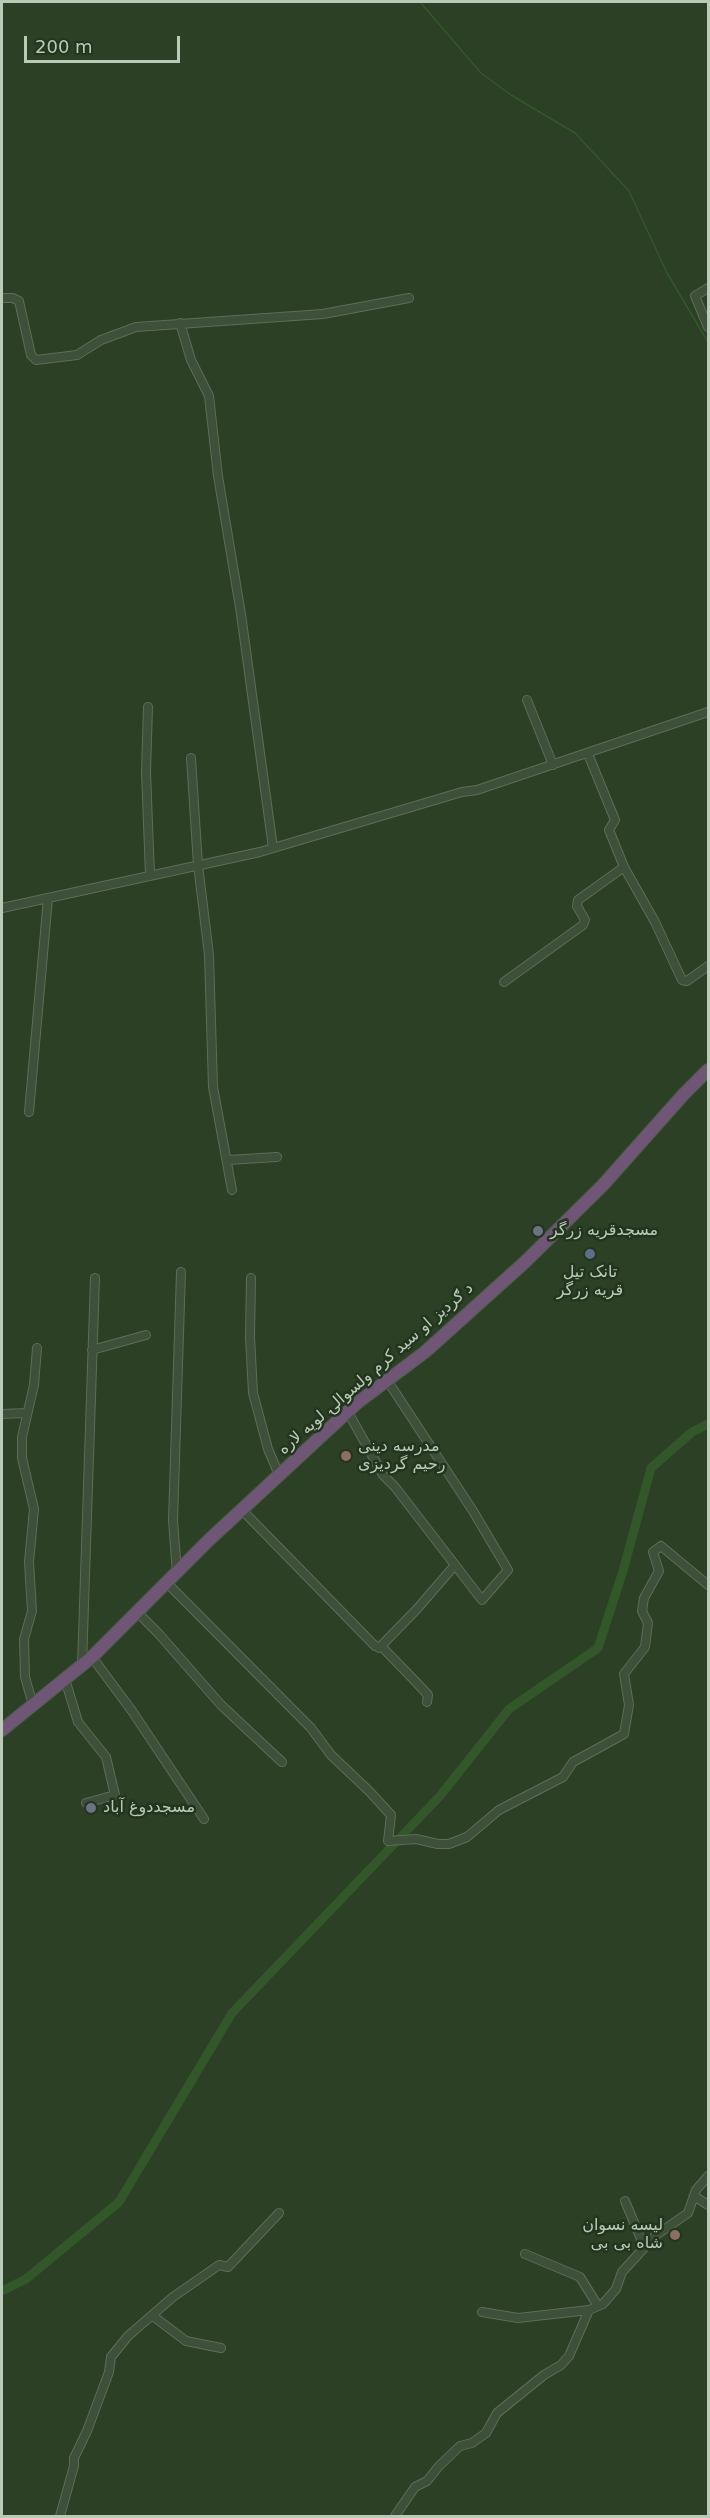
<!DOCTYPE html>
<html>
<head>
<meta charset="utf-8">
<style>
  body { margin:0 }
  #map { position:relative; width:710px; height:2518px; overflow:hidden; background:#2b4025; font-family:"DejaVu Sans",sans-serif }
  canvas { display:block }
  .frame { position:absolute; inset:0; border:3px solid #b9cbb6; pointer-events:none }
  .scale { position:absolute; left:24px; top:36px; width:156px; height:27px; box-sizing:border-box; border:3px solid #b9cbb6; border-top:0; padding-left:8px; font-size:18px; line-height:21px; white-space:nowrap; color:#b9cbb6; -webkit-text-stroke:4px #23351e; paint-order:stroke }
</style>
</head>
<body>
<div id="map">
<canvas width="710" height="2518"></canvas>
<div class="frame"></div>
<div class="scale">200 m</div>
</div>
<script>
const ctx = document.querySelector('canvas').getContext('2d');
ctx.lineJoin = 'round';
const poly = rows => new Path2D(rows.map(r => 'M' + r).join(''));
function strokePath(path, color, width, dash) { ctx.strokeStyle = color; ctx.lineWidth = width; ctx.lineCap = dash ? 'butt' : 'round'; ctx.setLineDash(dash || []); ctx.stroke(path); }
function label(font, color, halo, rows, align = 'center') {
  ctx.font = font + ' "DejaVu Sans",Vazirmatn,sans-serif'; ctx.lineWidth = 5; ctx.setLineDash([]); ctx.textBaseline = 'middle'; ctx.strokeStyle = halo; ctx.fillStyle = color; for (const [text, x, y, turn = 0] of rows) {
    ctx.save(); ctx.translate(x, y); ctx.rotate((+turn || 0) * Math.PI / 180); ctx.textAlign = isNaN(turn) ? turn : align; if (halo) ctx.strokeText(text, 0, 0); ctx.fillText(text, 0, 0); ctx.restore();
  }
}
const stream = poly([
  [420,2,481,73,511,95,575,133,629,191,667,273,708,342]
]);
const river = poly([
  [2,2291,26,2279,119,2202,232,2013,440,1796,509,1709,598,1648,623,1571,651,1468,692,1432,708,1424]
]);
const minor = poly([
  [708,288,695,296,708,327],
  [2,298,13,298,19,301,31,355,36,360,77,355,101,340,136,327,323,314,409,298],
  [180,323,191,360,209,396,218,476,241,614,273,848],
  [527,700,553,765],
  [148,707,146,772,150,875],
  [588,754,615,820,609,830,624,867,655,922,682,980,687,981,708,966],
  [191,758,198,865,209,955,213,1087,232,1190],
  [2,908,260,852,462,792,477,790,708,712],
  [504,982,583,925,585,920,577,906,578,900,624,867],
  [29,1112,48,898],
  [228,1160,277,1157],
  [251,1278,250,1337,253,1393,268,1449,279,1475],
  [92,1350,146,1335],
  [348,1412,383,1475,395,1487,482,1600,508,1570,473,1511,387,1380],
  [2,1414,26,1413],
  [242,1510,375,1646,382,1647,416,1682,428,1695,427,1702],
  [177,1573,173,1520,181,1272],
  [167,1583,311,1728,331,1755,369,1791,391,1815,388,1841,416,1839,438,1844,449,1844,467,1837,499,1810,563,1777,573,1762,624,1734,629,1705,624,1674,645,1647,648,1623,642,1611,644,1598,659,1571,653,1552,661,1546,708,1585],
  [137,1612,158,1633,221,1705,282,1762],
  [379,1648,417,1609,455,1565],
  [92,1657,132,1711,204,1819],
  [82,1665,95,1278],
  [65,1679,78,1722,106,1757,115,1795,86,1803],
  [33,1705,25,1677,24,1639,32,1611,29,1562,34,1509,22,1458,22,1437,34,1385,37,1348],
  [694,2196,708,2205],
  [625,2201,644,2246],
  [525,2254,580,2277,598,2306],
  [482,2312,518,2318,589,2310],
  [153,2316,186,2341,221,2348],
  [60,2516,74,2466,74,2458,87,2431,109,2372,111,2357,128,2336,173,2297,219,2265,228,2267,279,2213],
  [395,2516,415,2487,427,2481,439,2466,460,2446,472,2443,486,2433,497,2413,544,2375,561,2365,569,2356,589,2310,603,2304,616,2289,622,2272,655,2236,688,2213,696,2190,708,2176]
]);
const highway = poly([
  [2,1730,92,1657,210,1539,357,1403,425,1352,525,1262,603,1185,683,1095,708,1070]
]);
const markers = [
  [538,1231,6,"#6b7280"],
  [590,1254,6,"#5c6f8a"],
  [346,1456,6,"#8d6e63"],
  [91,1808,6,"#6b7280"],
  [675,2235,6,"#8d6e63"]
];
const poiNames = [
  ["مسجدقریه زرگر",550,1231],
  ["تانک تیل",590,1273,"center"],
  ["قریه زرگر",590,1291,"center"],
  ["مدرسه دینی",358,1447],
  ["رحیم گردیزی",358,1465],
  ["مسجددوغ آباد",103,1808],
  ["لیسه نسوان",663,2226,"right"],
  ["شاه بی بی",663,2244,"right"]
];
const streetNames = [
  ["د ګردیز او سید کرم ولسوالۍ لویه لاره",376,1369,-41]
];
strokePath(stream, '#33572b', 1.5);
strokePath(river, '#33572b', 9);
strokePath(minor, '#5c6e57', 10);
strokePath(highway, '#495b44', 14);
strokePath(minor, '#3e5039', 8);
strokePath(highway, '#705676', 12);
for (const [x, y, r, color] of markers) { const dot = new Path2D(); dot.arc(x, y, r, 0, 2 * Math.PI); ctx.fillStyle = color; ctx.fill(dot); strokePath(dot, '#23351e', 2); }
label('16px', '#b9cbb6', '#23351e', poiNames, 'left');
label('16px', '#b9cbb6', '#23351e', streetNames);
</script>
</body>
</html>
